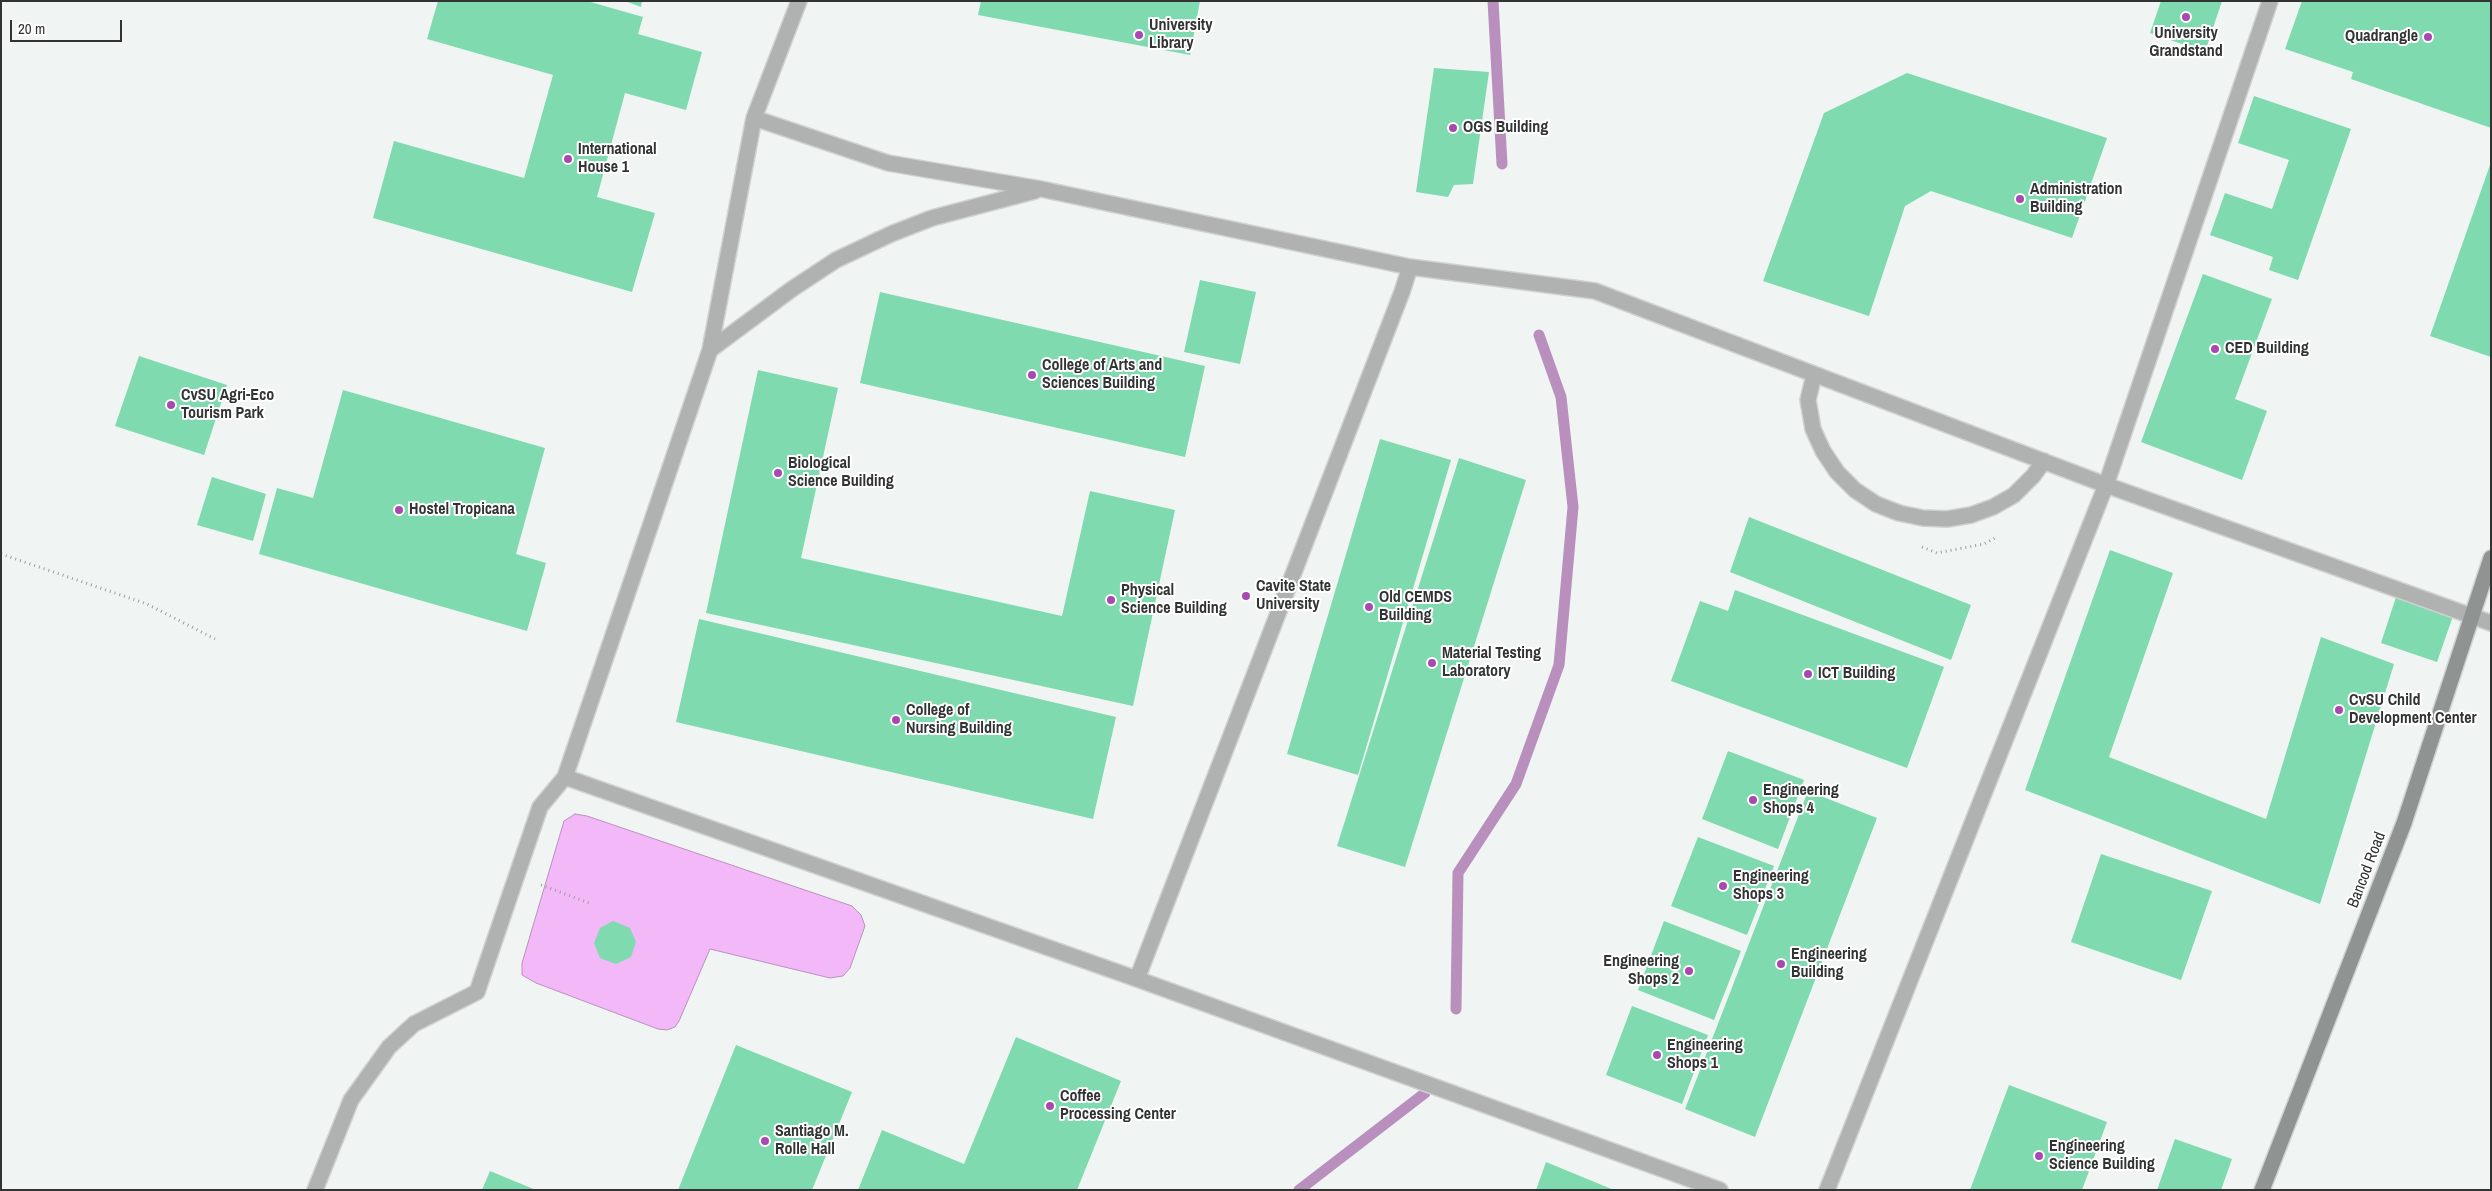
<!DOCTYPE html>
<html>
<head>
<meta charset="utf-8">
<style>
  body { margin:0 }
  #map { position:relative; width:2492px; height:1191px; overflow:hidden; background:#f0f5f3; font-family:"Archivo Narrow",sans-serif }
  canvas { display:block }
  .frame { position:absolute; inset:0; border:2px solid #323433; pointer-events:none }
  .scale { position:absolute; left:10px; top:20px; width:112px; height:22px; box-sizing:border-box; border:2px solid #323433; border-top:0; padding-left:6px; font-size:15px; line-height:18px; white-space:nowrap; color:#323433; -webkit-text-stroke:4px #fff; paint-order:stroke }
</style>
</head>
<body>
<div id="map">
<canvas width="2492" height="1191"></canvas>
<div class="frame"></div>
<div class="scale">20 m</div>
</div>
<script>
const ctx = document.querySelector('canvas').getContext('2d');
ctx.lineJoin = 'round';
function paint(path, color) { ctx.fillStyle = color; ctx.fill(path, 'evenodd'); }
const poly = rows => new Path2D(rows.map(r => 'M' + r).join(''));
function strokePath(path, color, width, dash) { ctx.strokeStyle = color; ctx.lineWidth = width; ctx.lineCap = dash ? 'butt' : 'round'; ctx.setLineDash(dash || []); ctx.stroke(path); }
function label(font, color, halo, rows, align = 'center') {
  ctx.font = font + ' "Archivo Narrow",sans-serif'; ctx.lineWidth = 4; ctx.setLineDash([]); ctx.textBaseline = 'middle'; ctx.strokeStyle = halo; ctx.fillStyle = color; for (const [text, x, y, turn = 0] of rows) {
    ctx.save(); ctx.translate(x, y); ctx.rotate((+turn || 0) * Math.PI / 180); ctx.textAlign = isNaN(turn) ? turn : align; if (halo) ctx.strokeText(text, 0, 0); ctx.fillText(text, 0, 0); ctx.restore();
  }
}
const water = poly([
  [575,814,587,816,852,906,861,915,865,926,850,968,843,976,830,978,710,949,679,1021,675,1027,667,1030,658,1029,536,983,522,975,522,963,564,821,575,814]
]);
const stream = poly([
  [1493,1,1502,164],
  [1456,1009,1458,873,1516,784,1559,665,1573,507,1561,397,1539,335],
  [1299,1190,1425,1093]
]);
const building = poly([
  [438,1,587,1,643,17,638,34,702,52,686,110,625,93,597,197,655,213,632,292,373,218,394,141,524,178,553,75,427,39],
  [625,1,642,1,641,7],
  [981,1,1200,1,1190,55,978,15],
  [2161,1,2222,1,2205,52,2150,33],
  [2302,1,2491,1,2491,128,2351,79,2353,72,2285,49],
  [1434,68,1489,72,1473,184,1454,185,1448,197,1416,192],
  [1907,73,2107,138,2072,238,1931,191,1905,206,1869,316,1763,281,1824,113],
  [2254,96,2351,129,2298,280,2269,270,2273,257,2210,235,2225,193,2272,209,2289,160,2238,143],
  [2490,165,2491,165,2491,357,2430,336],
  [2203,274,2272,299,2235,399,2267,411,2242,480,2141,442],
  [1200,280,1256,292,1240,364,1184,352],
  [880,292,1205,366,1185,457,860,383],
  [139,356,227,385,204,455,115,426],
  [758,370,838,388,801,558,1062,616,1090,491,1175,510,1133,706,706,613],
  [343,390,545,448,516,554,546,563,527,631,259,554,277,488,313,498],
  [1380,439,1451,460,1358,775,1287,754],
  [1459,458,1526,480,1405,867,1337,846],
  [212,477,266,494,253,541,197,525],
  [1749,517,1971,605,1951,660,1730,572],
  [2110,550,2173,573,2109,757,2266,819,2321,637,2394,664,2320,904,2025,790],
  [1735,590,1944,667,1907,768,1671,681,1700,601,1728,611],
  [2396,597,2453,616,2437,662,2381,643],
  [699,619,1116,717,1093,819,676,722],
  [1728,751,1804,780,1778,849,1702,819],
  [1808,791,1877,818,1755,1137,1685,1109],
  [1698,837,1774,866,1747,935,1671,906],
  [2101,854,2212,891,2181,980,2071,942],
  [613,921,630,928,636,942,631,957,616,964,600,958,594,943,600,928],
  [1664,921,1741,951,1714,1020,1638,990],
  [1632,1006,1708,1035,1682,1104,1606,1075],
  [1016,1037,1121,1081,1077,1190,858,1190,882,1130,964,1164],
  [736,1045,852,1092,812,1190,678,1190],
  [2009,1085,2107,1122,2082,1190,1970,1190],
  [2175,1139,2232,1159,2221,1190,2157,1190],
  [1546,1162,1614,1190,1536,1190],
  [490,1171,536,1190,482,1190]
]);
const path = poly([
  [1922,547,1937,553,1984,544,1997,537],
  [1,554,147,604,215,639],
  [541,885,589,903]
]);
const lane = poly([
  [799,1,754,118,710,350,565,777,1137,979,1720,1190],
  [754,118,888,163,1041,189,1410,267,1595,291,2106,485,2491,623],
  [710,350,792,289,836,260,891,234,932,218,1035,191],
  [1814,375,1808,400,1813,429,1823,451,1837,472,1855,490,1876,504,1899,513,1923,518,1947,519,1971,515,1993,507,2014,495,2033,476,2044,461],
  [1137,979,1402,292,1410,267],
  [315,1190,351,1100,389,1047,414,1024,477,992,540,807,565,777],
  [1827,1190,2106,485,2270,1]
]);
const secondary = poly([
  [2262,1190,2404,823,2491,558]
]);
const markers = [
  [2186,17,5,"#a848b1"],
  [1139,35,5,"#a848b1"],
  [2428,37,5,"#a848b1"],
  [1453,128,5,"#a848b1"],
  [568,159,5,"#a848b1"],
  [2020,199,5,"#a848b1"],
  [2215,349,5,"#a848b1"],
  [1032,375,5,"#a848b1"],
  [171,405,5,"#a848b1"],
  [778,473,5,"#a848b1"],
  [399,510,5,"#a848b1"],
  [1246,596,5,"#a848b1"],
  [1111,600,5,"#a848b1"],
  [1369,607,5,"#a848b1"],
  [1432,663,5,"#a848b1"],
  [1808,674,5,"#a848b1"],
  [2339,710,5,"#a848b1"],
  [896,720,5,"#a848b1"],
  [1753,800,5,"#a848b1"],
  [1723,886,5,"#a848b1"],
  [1781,964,5,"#a848b1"],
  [1689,971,5,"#a848b1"],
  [1657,1055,5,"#a848b1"],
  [1050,1106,5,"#a848b1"],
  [765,1141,5,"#a848b1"],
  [2039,1156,5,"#a848b1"]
];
const poiNames = [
  ["University",1149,26],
  ["Library",1149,44],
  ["University",2186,34,"center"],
  ["Grandstand",2186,52,"center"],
  ["Quadrangle",2418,37,"right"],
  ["OGS Building",1463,128],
  ["International",578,150],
  ["House 1",578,168],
  ["Administration",2030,190],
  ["Building",2030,208],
  ["CED Building",2225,349],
  ["College of Arts and",1042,366],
  ["Sciences Building",1042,384],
  ["CvSU Agri-Eco",181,396],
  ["Tourism Park",181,414],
  ["Biological",788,464],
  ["Science Building",788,482],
  ["Hostel Tropicana",409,510],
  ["Cavite State",1256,587],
  ["University",1256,605],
  ["Physical",1121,591],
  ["Science Building",1121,609],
  ["Old CEMDS",1379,598],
  ["Building",1379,616],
  ["Material Testing",1442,654],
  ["Laboratory",1442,672],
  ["ICT Building",1818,674],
  ["CvSU Child",2349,701],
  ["Development Center",2349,719],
  ["College of",906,711],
  ["Nursing Building",906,729],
  ["Engineering",1763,791],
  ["Shops 4",1763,809],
  ["Engineering",1733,877],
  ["Shops 3",1733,895],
  ["Engineering",1791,955],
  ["Building",1791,973],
  ["Engineering",1679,962,"right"],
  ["Shops 2",1679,980,"right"],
  ["Engineering",1667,1046],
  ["Shops 1",1667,1064],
  ["Coffee",1060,1097],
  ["Processing Center",1060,1115],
  ["Santiago M.",775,1132],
  ["Rolle Hall",775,1150],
  ["Engineering",2049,1147],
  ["Science Building",2049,1165]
];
const streetNames = [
  ["Bancod Road",2367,870,-69]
];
paint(water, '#f3b8f8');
strokePath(water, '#b990bd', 1);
strokePath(stream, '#b990bd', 11);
paint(building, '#7fdaaf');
strokePath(lane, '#ced2d0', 18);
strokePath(secondary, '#ced2d0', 18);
strokePath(path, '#9c9f9e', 3, [1, 4]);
strokePath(lane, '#b0b2b1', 15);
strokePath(secondary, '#8f9391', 15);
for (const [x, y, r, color] of markers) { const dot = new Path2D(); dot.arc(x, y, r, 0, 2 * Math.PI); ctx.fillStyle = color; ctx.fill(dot); strokePath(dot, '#fff', 2); }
label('bold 16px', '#323433', '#fff', poiNames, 'left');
label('16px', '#323433', '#fff', streetNames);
</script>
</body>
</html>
